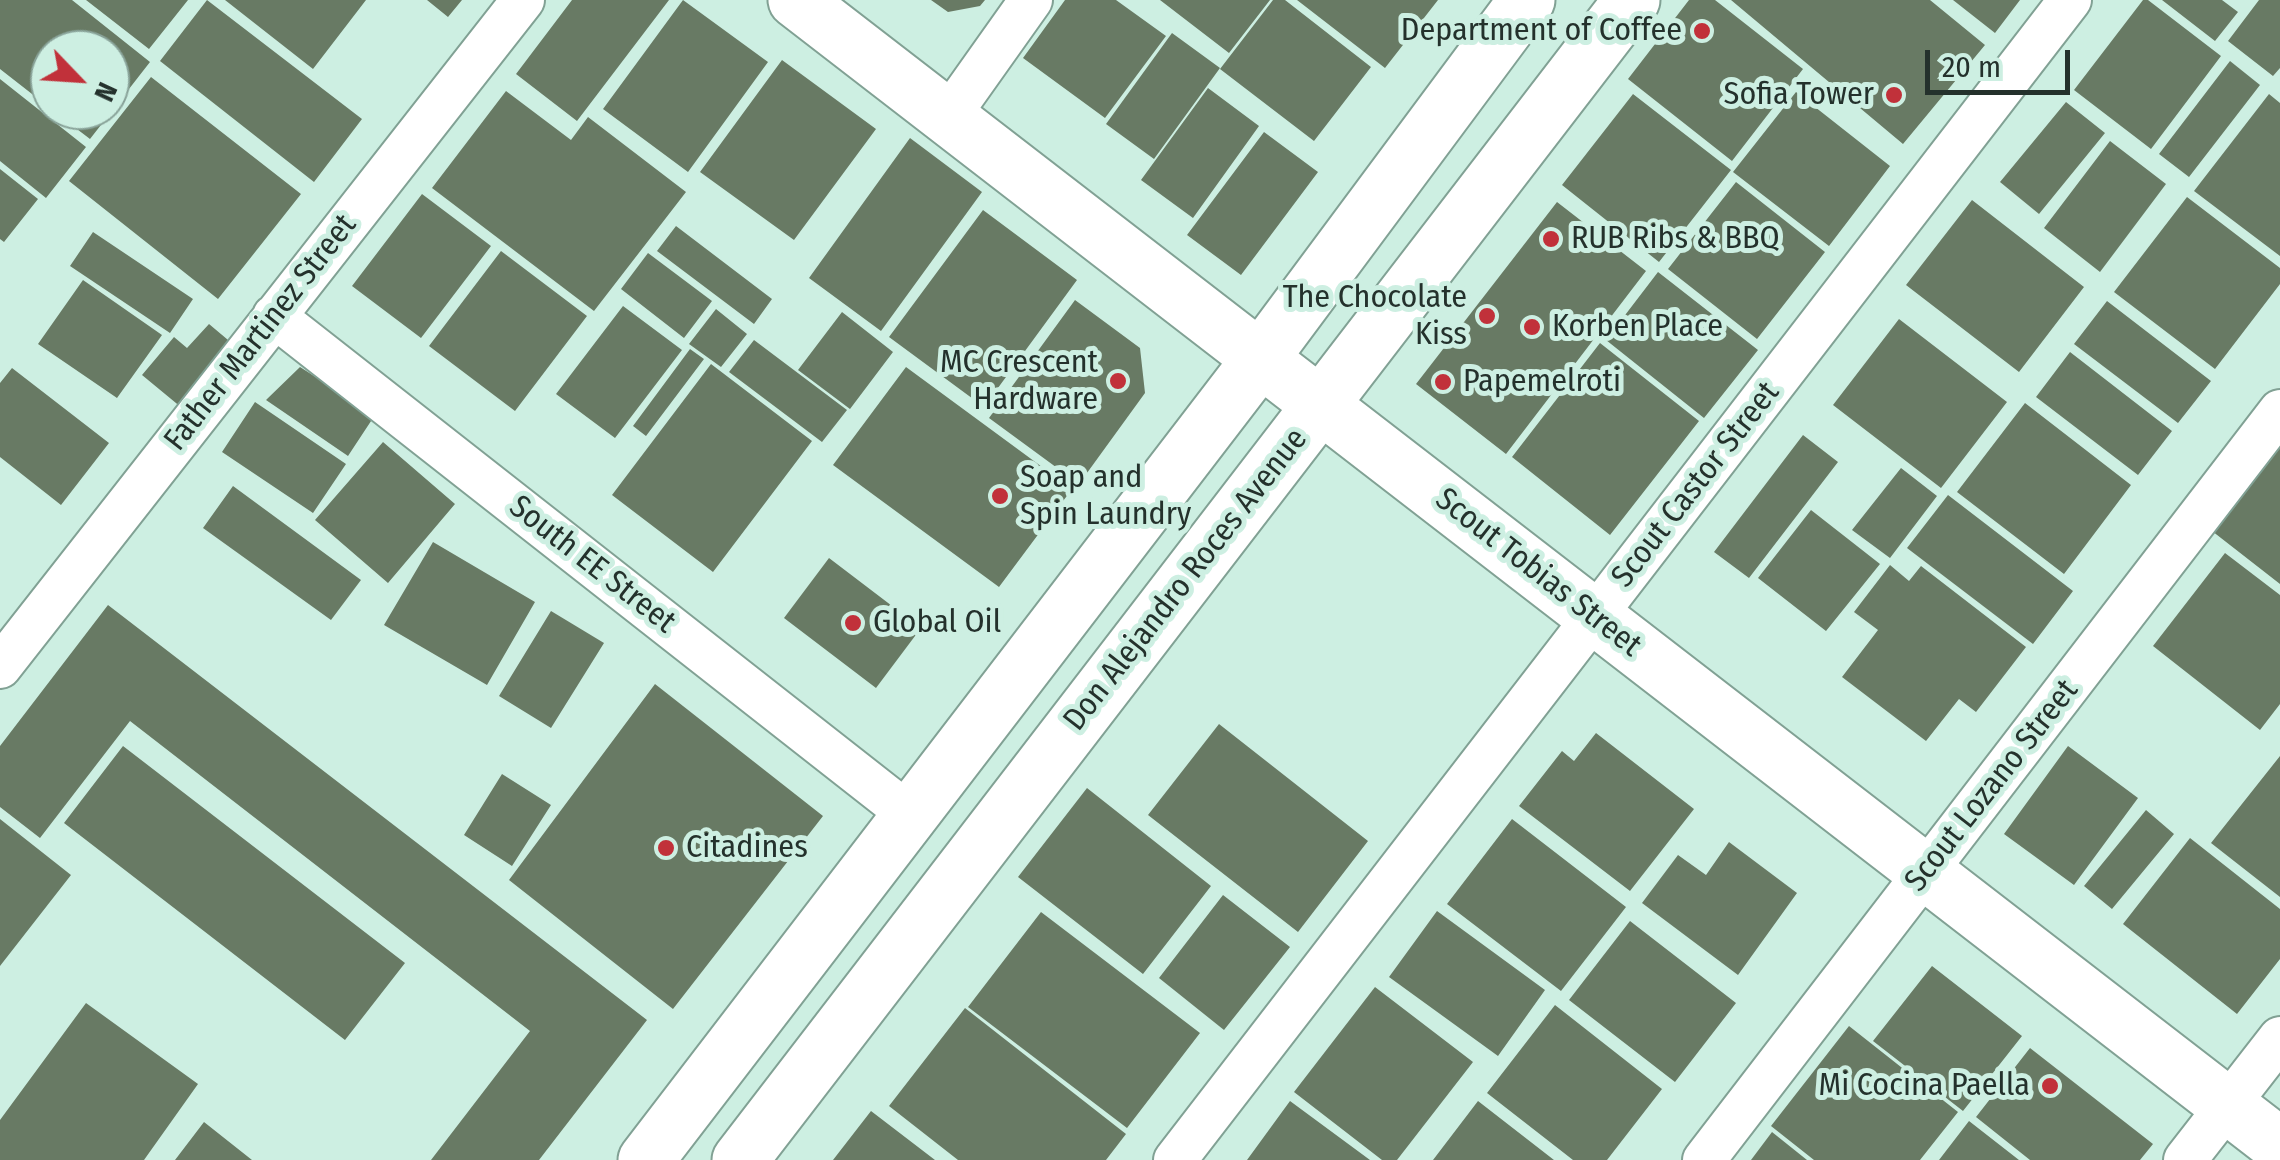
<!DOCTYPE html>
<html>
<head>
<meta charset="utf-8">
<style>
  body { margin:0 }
  #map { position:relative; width:2280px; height:1160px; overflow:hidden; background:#cdefe2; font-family:"Fira Sans Condensed",sans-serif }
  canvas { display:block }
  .north { position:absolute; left:30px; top:30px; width:100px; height:100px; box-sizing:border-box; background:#cdefe2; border:2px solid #89a399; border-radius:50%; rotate:115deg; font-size:28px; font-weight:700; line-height:40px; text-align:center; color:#24312c }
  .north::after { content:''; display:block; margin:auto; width:35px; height:45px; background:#c1313a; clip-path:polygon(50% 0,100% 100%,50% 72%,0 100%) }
  .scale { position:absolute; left:1925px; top:50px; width:145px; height:45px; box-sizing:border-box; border:5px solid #24312c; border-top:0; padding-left:12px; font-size:30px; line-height:35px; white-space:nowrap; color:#24312c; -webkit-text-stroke:8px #cdefe2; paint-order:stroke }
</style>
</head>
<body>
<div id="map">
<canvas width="2280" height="1160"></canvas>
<div class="north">N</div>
<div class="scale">20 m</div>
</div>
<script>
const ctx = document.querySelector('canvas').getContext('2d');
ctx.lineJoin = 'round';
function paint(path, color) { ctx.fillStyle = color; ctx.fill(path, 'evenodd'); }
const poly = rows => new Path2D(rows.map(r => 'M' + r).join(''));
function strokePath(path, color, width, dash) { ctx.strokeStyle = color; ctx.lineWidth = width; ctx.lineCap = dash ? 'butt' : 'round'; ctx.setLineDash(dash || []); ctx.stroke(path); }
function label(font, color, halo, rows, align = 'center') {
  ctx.font = font + ' "Fira Sans Condensed",sans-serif'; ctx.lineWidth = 10; ctx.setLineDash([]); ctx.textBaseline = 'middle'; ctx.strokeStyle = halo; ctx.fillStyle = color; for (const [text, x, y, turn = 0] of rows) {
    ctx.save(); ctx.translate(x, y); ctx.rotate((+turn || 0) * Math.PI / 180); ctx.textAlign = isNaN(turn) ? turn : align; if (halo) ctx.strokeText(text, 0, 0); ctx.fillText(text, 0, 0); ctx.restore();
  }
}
const building = poly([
  [0,0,72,0,150,62,90,139,52,110,110,110,110,50,50,50,50,108,0,69],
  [86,0,188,0,149,49],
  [207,0,362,119,314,182,160,61],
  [225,0,366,0,313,69],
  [427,0,462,0,448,17],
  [572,0,669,0,577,121,516,74],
  [683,0,768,62,688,172,603,109],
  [931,0,985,0,980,6,948,12],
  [1065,0,1116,0,1166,36,1105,118,1023,58],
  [1160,0,1270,0,1229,53],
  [1273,0,1285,0,1371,67,1314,141,1220,69],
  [1297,0,1438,0,1385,68],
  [1689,0,1715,0,1803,69,1732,161,1628,79],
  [1731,0,1930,0,1985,45,1903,144],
  [1953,0,2020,0,1995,33],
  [2143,0,2148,0,2221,56,2151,149,2074,90],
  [2162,0,2222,0,2238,12,2215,41],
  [2259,0,2280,0,2280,68,2273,76,2228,41],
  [1172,33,1220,68,1154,159,1106,124],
  [782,60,876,129,794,240,700,172],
  [2230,61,2260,85,2189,177,2159,154],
  [151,77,301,194,218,299,69,181],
  [0,79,86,147,46,198,0,161],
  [1208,88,1259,126,1193,218,1141,180],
  [506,91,571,140,588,117,686,192,594,311,432,188],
  [1796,92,1890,166,1829,246,1733,172],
  [1633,94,1731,170,1659,262,1562,185],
  [2269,94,2280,103,2280,256,2194,191],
  [2066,102,2105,133,2039,214,2000,182],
  [1264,132,1318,172,1241,275,1187,235],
  [910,138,982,192,881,331,809,278],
  [2110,141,2166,184,2100,272,2044,228],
  [0,169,38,199,4,242,0,239],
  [1736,182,1825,252,1757,339,1668,269],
  [422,194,491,246,421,338,352,286],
  [2187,197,2280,268,2280,284,2215,369,2114,292],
  [1972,200,2084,287,2019,372,1906,285],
  [1557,202,1646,271,1506,454,1416,384],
  [983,210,1077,280,984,407,889,337],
  [676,226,772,299,754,324,657,251],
  [93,232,193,299,170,333,70,266],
  [501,251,587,316,515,411,429,346],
  [648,253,712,301,684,338,621,289],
  [1658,272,1758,350,1704,418,1606,340],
  [83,280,162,335,117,398,38,344],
  [1075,300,1140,348,1145,393,1079,484,989,418],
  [2107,301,2211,381,2178,423,2074,344],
  [623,306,682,350,615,438,556,394],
  [716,309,747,334,721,367,689,344],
  [842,312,893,352,850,409,798,370],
  [1899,319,2007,402,1941,488,1833,405],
  [209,324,234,345,182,408,142,375,174,337,187,348],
  [754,340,847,410,822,442,729,372],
  [1600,343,1699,421,1610,535,1512,457],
  [690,349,704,359,646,436,633,426],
  [2070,352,2172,431,2138,475,2036,397],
  [711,364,812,441,713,572,612,495],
  [300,367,375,415,348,456,266,400],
  [906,367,1072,489,999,587,833,465],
  [12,368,109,443,61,505,0,457,0,383],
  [255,402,346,464,313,513,222,452],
  [2025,403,2131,485,2064,574,1957,492],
  [1803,435,1838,462,1749,578,1714,552],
  [383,442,455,504,388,583,315,520],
  [2280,444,2280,584,2212,531],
  [1901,468,1937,496,1890,558,1852,530],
  [233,486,361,580,331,620,203,528],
  [1948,495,2073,591,2033,644,1907,548],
  [1811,510,1880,564,1826,631,1758,578],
  [433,542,535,602,487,685,384,625],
  [2225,553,2280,595,2280,704,2260,730,2153,646],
  [829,558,921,628,876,688,784,618],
  [1890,565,1909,581,1921,566,2026,647,1976,712,1959,699,1926,741,1842,677,1878,630,1854,612],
  [108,605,647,1020,539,1160,431,1160,530,1031,130,721,40,838,0,807,0,746],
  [551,611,604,643,551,728,499,696],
  [655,684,823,816,673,1009,509,880],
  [1219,724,1368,841,1298,932,1148,815],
  [1596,733,1694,809,1630,891,1519,806,1562,751,1574,761],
  [123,746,405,963,345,1040,64,823],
  [2068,746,2138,798,2074,885,2004,834],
  [2280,756,2280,897,2211,843],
  [502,774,551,805,512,866,464,835],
  [1087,788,1211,886,1143,974,1018,877],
  [2146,810,2174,834,2112,909,2084,886],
  [0,819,71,875,0,966],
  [1512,819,1626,907,1561,991,1447,904],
  [2190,838,2280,909,2280,959,2237,1014,2123,924],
  [1729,842,1797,893,1738,975,1642,903,1678,855,1706,875],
  [1223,895,1290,947,1224,1030,1159,978],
  [1437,911,1545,990,1498,1056,1389,977],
  [1041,912,1200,1033,1127,1128,968,1007],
  [1630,921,1736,1003,1675,1082,1569,1000],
  [1932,966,2022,1036,1963,1111,1873,1041],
  [1375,987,1473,1062,1397,1160,1382,1160,1294,1092],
  [86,1003,198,1084,144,1160,0,1160,0,1120],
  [1555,1005,1662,1089,1607,1160,1573,1160,1487,1093],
  [965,1008,1126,1134,1106,1160,958,1160,889,1106],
  [1849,1026,1958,1112,1920,1160,1814,1160,1771,1126],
  [2030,1048,2153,1144,2140,1160,2030,1160,1976,1117],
  [1290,1101,1370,1160,1247,1160],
  [1478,1101,1554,1160,1433,1160],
  [871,1111,935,1160,833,1160],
  [1969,1121,2019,1160,1939,1160],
  [204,1122,252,1160,175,1160],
  [1772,1132,1807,1160,1751,1160]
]);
const street = poly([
  [948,117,1031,0],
  [274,316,910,815],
  [0,667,523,0],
  [1175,1160,2070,0],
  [1704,1160,2280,411],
  [2185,1160,2280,1038]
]);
const secondary = poly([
  [796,0,2280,1146],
  [646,1160,1261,358,1527,0],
  [740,1160,1632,0]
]);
const markers = [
  [1702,31,10,"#c1313a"],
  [1894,95,10,"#c1313a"],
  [1551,239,10,"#c1313a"],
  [1487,316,10,"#c1313a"],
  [1532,327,10,"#c1313a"],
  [1118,381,10,"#c1313a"],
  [1443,382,10,"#c1313a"],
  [1000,496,10,"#c1313a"],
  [853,623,10,"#c1313a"],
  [666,848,10,"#c1313a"],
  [2050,1086,10,"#c1313a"]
];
const poiNames = [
  ["Department of Coffee",1682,31,"right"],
  ["Sofia Tower",1874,95,"right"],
  ["RUB Ribs & BBQ",1571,239],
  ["The Chocolate",1467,298,"right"],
  ["Kiss",1467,335,"right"],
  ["Korben Place",1552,327],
  ["MC Crescent",1098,363,"right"],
  ["Hardware",1098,400,"right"],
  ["Papemelroti",1463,382],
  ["Soap and",1020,478],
  ["Spin Laundry",1020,515],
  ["Global Oil",873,623],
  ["Citadines",686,848],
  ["Mi Cocina Paella",2030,1086,"right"]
];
const streetNames = [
  ["Father Martinez Street",261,333,-52],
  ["Scout Castor Street",1696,485,-52],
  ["South EE Street",592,565,38],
  ["Scout Tobias Street",1538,573,38],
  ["Don Alejandro Roces Avenue",1186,580,-52],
  ["Scout Lozano Street",1992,786,-52]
];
paint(building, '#687a64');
strokePath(street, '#81a194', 46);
strokePath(secondary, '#81a194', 59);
strokePath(street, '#fff', 42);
strokePath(secondary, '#fff', 55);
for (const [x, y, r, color] of markers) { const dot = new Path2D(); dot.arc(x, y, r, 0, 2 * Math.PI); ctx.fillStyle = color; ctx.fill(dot); strokePath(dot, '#cdefe2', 4); }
label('32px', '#24312c', '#cdefe2', poiNames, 'left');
label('32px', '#24312c', '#cdefe2', streetNames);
</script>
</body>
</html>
